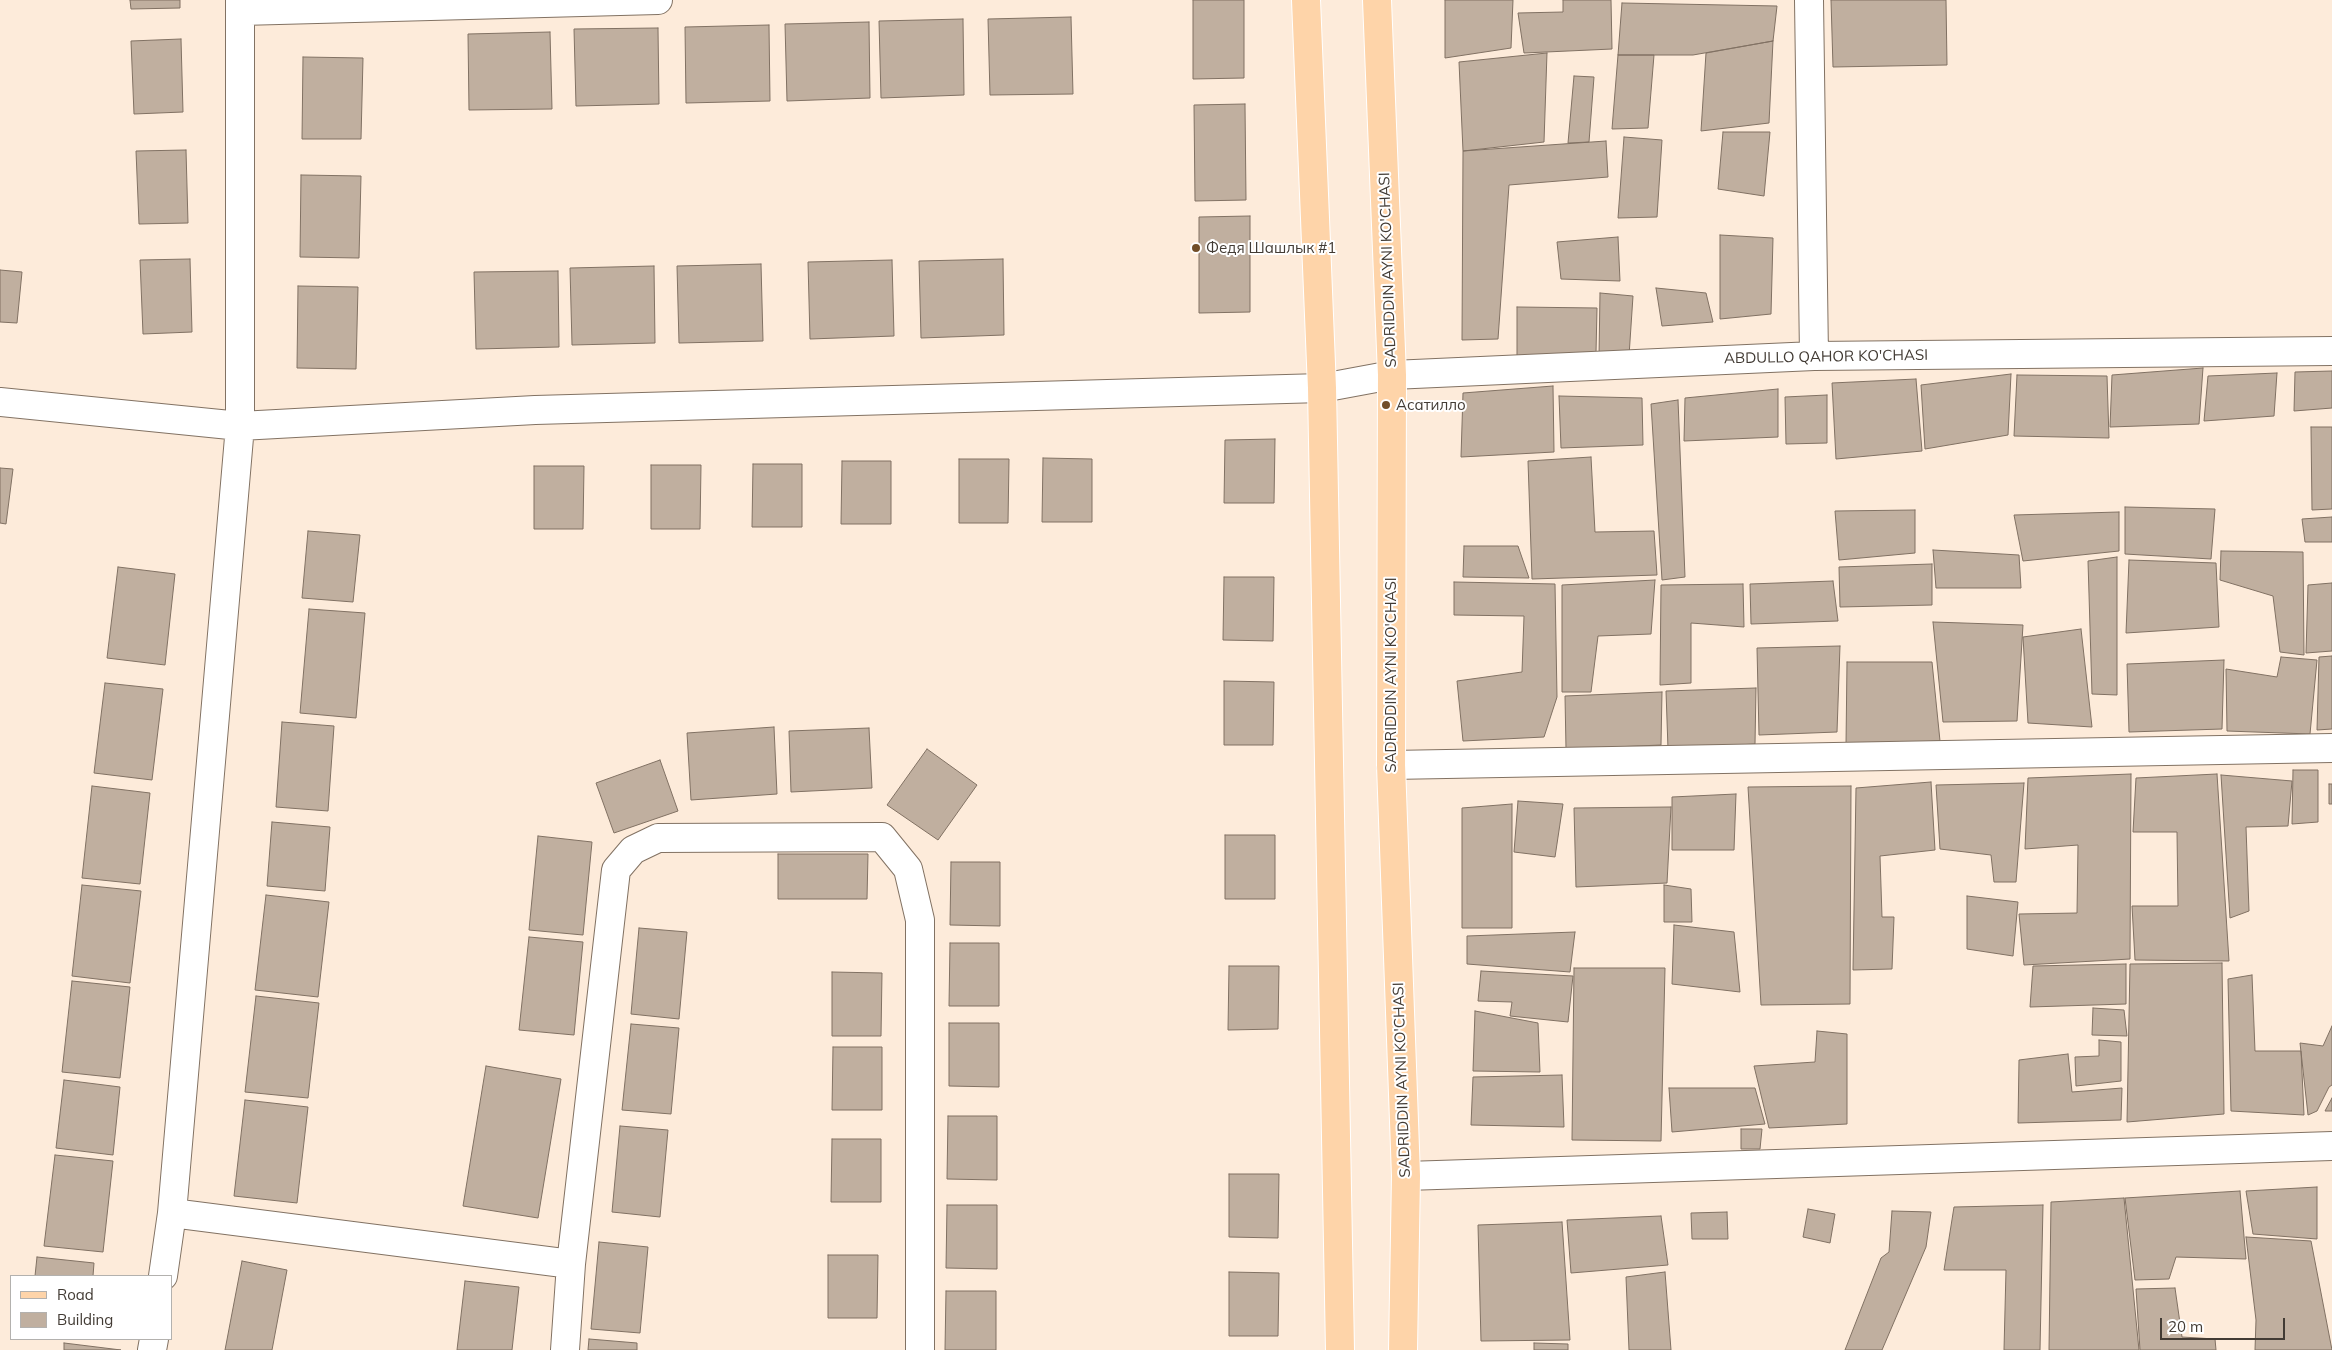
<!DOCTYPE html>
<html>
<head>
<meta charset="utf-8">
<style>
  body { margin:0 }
  #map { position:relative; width:2332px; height:1350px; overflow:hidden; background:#fdebda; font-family:Mulish,sans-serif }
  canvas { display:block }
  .legend { position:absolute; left:10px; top:1275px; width:162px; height:65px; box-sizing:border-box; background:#fff; border:1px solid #b3b1ae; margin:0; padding:6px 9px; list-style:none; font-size:15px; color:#423b34 }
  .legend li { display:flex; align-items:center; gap:10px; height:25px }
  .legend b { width:25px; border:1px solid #b3b1ae }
  .scale { position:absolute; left:2160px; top:1318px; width:125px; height:22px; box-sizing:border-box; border:2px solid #423b34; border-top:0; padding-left:6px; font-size:15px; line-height:18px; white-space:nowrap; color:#423b34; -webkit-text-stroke:4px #fff; paint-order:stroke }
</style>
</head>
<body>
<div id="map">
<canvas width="2332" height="1350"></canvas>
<ul class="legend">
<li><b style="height:6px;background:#fed4a9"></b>Road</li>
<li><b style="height:14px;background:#c0af9f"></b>Building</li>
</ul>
<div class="scale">20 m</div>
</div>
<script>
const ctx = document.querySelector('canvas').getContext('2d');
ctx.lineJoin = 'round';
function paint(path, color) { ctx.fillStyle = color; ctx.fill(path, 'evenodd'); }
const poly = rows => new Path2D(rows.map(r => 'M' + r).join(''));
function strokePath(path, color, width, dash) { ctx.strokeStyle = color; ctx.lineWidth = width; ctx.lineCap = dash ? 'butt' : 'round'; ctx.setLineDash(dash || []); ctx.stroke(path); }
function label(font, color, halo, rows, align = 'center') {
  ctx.font = font + ' Mulish,sans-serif'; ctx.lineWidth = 4; ctx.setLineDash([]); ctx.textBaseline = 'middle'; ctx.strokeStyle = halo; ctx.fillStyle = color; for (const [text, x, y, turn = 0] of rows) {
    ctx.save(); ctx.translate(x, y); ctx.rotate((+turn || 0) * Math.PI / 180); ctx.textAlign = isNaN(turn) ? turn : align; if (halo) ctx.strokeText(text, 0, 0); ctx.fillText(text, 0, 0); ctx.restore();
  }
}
const building = poly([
  [130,0,180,0,180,8,131,9,130,0],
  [1193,0,1244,0,1244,78,1193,79,1193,0],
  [1445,0,1513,0,1511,48,1445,58,1445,0],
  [1563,0,1611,0,1612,49,1524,53,1518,13,1563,12,1563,0],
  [1831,0,1946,0,1947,65,1833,67,1831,0],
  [1622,3,1777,6,1773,41,1693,55,1618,55,1622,3],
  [1071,17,1073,94,990,95,988,19,1071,17],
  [963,19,964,95,881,98,879,21,963,19],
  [869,22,870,98,787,101,785,24,869,22],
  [769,25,770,101,686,103,685,27,769,25],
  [658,28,659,104,576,106,574,29,658,28],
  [550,32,552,109,469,110,468,34,550,32],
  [181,39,183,112,134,114,131,41,181,39],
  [1773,41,1769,123,1701,131,1706,53,1773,41],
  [1547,53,1544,142,1463,151,1459,62,1547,53],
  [1618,55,1654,55,1648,128,1612,129,1618,55],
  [303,57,363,58,361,139,302,139,303,57],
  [1574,76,1594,77,1589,142,1568,143,1574,76],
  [1245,104,1246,200,1195,201,1194,105,1245,104],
  [1723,132,1770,132,1764,196,1718,189,1723,132],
  [1624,137,1662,140,1657,217,1618,218,1624,137],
  [1606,141,1608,177,1509,185,1498,339,1462,340,1463,151,1606,141],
  [186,150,188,223,139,224,136,151,186,150],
  [301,175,361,176,359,258,300,257,301,175],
  [1250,216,1250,312,1199,313,1199,217,1250,216],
  [1720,235,1773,238,1771,314,1720,319,1720,235],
  [1618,237,1620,281,1561,279,1557,242,1618,237],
  [190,259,192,332,143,334,140,260,190,259],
  [1003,259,1004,335,921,338,919,261,1003,259],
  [892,260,894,336,810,339,808,262,892,260],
  [761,264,763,341,679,343,677,266,761,264],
  [654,266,655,343,572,345,570,268,654,266],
  [0,270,22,272,17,323,0,322,0,270],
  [558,271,559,347,476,349,474,272,558,271],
  [298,286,358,287,356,369,297,368,298,286],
  [1656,288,1706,293,1713,322,1662,326,1656,288],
  [1600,293,1633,296,1629,356,1599,357,1600,293],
  [1517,307,1597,308,1596,353,1517,361,1517,307],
  [2203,368,2199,424,2110,427,2112,375,2203,368],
  [2332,371,2332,408,2294,411,2295,372,2332,371],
  [2277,373,2274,416,2204,421,2208,376,2277,373],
  [2011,374,2008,435,1925,449,1921,385,2011,374],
  [2017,375,2107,376,2109,438,2014,436,2017,375],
  [1916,379,1922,451,1836,459,1832,383,1916,379],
  [1553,386,1554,452,1461,457,1463,393,1553,386],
  [1778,389,1778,437,1684,441,1685,398,1778,389],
  [1827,395,1827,443,1786,444,1785,397,1827,395],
  [1559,396,1642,398,1643,445,1561,448,1559,396],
  [1678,400,1685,577,1662,580,1651,404,1678,400],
  [2311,427,2332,427,2332,509,2312,510,2311,427],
  [1275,439,1274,503,1224,503,1225,440,1275,439],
  [1591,457,1595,532,1654,531,1657,575,1532,579,1528,461,1591,457],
  [1043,458,1092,459,1092,522,1042,522,1043,458],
  [959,459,1009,459,1008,523,959,523,959,459],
  [842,461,891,461,891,524,841,524,842,461],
  [753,464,802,464,802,527,752,527,753,464],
  [651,465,701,465,700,529,651,529,651,465],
  [534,466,584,466,583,529,534,529,534,466],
  [0,468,13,469,6,524,0,523,0,468],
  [2125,507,2215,509,2211,559,2125,554,2125,507],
  [1915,510,1915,553,1839,560,1835,511,1915,510],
  [2119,512,2119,551,2023,561,2014,515,2119,512],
  [2332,517,2332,542,2305,542,2302,519,2332,517],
  [308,531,360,535,353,602,302,598,308,531],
  [1464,546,1518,546,1529,578,1463,577,1464,546],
  [1933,550,2019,555,2021,588,1936,588,1933,550],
  [2221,551,2303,552,2304,655,2280,652,2273,596,2220,580,2221,551],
  [2117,557,2117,695,2092,694,2088,561,2117,557],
  [2129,560,2216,563,2219,627,2126,633,2129,560],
  [1932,564,1932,605,1840,607,1839,567,1932,564],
  [118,567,175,574,165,665,107,658,118,567],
  [1224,577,1274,577,1273,641,1223,640,1224,577],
  [1655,580,1651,634,1598,636,1591,692,1562,692,1562,585,1655,580],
  [1833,581,1838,621,1751,624,1750,584,1833,581],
  [1454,582,1555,584,1557,697,1544,737,1463,741,1457,681,1522,672,1524,616,1454,615,1454,582],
  [2332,583,2332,651,2306,653,2308,585,2332,583],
  [1743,584,1744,627,1691,623,1691,683,1660,685,1661,585,1743,584],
  [309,609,365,613,356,718,300,713,309,609],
  [1933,622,2023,625,2017,721,1943,722,1933,622],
  [2081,629,2092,727,2028,723,2023,637,2081,629],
  [1840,646,1837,732,1759,735,1757,648,1840,646],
  [2332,656,2332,729,2317,730,2319,657,2332,656],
  [2281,657,2317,660,2310,734,2227,731,2226,669,2277,677,2281,657],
  [2224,660,2222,729,2129,732,2127,664,2224,660],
  [1847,662,1932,662,1940,741,1846,745,1847,662],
  [1224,681,1274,682,1273,745,1224,745,1224,681],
  [105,683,163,689,152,780,94,773,105,683],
  [1756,688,1755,744,1668,749,1666,691,1756,688],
  [1662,692,1661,745,1566,749,1565,696,1662,692],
  [282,722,334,726,328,811,276,807,282,722],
  [774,727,777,794,691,800,687,733,774,727],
  [869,728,872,788,791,792,789,731,869,728],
  [927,749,977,785,938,840,887,805,927,749],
  [660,760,678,811,614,833,596,783,660,760],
  [2293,770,2318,770,2318,822,2292,824,2293,770],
  [2131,774,2130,959,2024,965,2019,914,2077,913,2078,845,2025,849,2028,778,2131,774],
  [2217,774,2229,961,2135,960,2132,906,2178,906,2177,832,2133,832,2136,778,2217,774],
  [2221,775,2292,781,2288,826,2246,827,2249,911,2230,918,2221,775],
  [1931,782,1935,850,1880,856,1882,917,1894,917,1892,969,1853,970,1856,788,1931,782],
  [2024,783,2016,882,1994,882,1991,855,1940,849,1936,785,2024,783],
  [2329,784,2332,784,2332,804,2329,804,2329,784],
  [92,786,150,793,140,884,82,878,92,786],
  [1851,786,1850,1004,1761,1005,1748,787,1851,786],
  [1736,794,1734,850,1672,850,1672,797,1736,794],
  [1518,801,1563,804,1555,857,1514,852,1518,801],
  [1512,804,1512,928,1462,928,1462,808,1512,804],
  [1671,807,1667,883,1576,887,1574,808,1671,807],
  [272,822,330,827,325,891,267,886,272,822],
  [1225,835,1275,835,1275,899,1225,899,1225,835],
  [538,836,592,842,583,935,529,930,538,836],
  [778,854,868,854,867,899,778,899,778,854],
  [951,862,1000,862,1000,926,950,925,951,862],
  [82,885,141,891,130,983,72,976,82,885],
  [1664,885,1691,889,1692,922,1664,922,1664,885],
  [266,895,329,902,318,997,255,990,266,895],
  [1967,896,2018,902,2013,956,1967,949,1967,896],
  [1674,925,1734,932,1740,992,1672,984,1674,925],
  [639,928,687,932,679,1019,631,1014,639,928],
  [1575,932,1570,972,1467,964,1467,936,1575,932],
  [529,937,583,942,574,1035,519,1030,529,937],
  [950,943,999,943,999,1006,949,1006,950,943],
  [2222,963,2224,1114,2127,1122,2130,964,2222,963],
  [2126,964,2126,1004,2030,1007,2033,966,2126,964],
  [1229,966,1279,966,1278,1029,1228,1030,1229,966],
  [1574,968,1665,968,1661,1141,1572,1140,1574,968],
  [1481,971,1573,976,1568,1022,1510,1016,1512,1002,1478,1001,1481,971],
  [832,972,882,973,881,1036,832,1036,832,972],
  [2252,975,2255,1051,2301,1051,2304,1115,2231,1111,2228,979,2252,975],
  [72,981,130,987,120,1078,62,1072,72,981],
  [256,996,319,1003,308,1098,245,1092,256,996],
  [2093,1008,2124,1010,2127,1036,2092,1035,2093,1008],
  [1475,1011,1538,1023,1540,1072,1473,1071,1475,1011],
  [949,1023,999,1023,999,1087,949,1086,949,1023],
  [631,1024,679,1028,671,1114,622,1110,631,1024],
  [2332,1026,2332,1085,2329,1087,2317,1111,2308,1115,2300,1043,2323,1046,2332,1026],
  [1817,1031,1847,1034,1847,1124,1769,1128,1754,1066,1815,1062,1817,1031],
  [2099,1040,2121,1042,2121,1081,2076,1086,2075,1057,2099,1056,2099,1040],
  [833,1047,882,1047,882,1110,832,1110,833,1047],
  [2068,1054,2072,1092,2122,1088,2121,1120,2018,1123,2019,1060,2068,1054],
  [486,1066,561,1079,538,1218,463,1206,486,1066],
  [1562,1075,1564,1127,1471,1125,1473,1077,1562,1075],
  [64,1080,120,1087,113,1155,56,1148,64,1080],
  [1669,1088,1755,1088,1765,1124,1672,1132,1669,1088],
  [2332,1098,2332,1111,2325,1111,2332,1098],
  [245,1100,308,1107,297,1203,234,1196,245,1100],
  [948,1116,997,1116,997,1180,947,1179,948,1116],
  [620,1126,668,1130,660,1217,612,1212,620,1126],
  [1741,1129,1762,1129,1760,1149,1741,1149,1741,1129],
  [832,1139,881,1139,881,1202,831,1202,832,1139],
  [55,1155,113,1161,103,1252,44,1246,55,1155],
  [1229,1174,1279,1174,1278,1238,1229,1237,1229,1174],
  [2317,1187,2317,1239,2253,1234,2246,1191,2317,1187],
  [2240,1191,2246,1259,2176,1257,2169,1279,2135,1280,2125,1198,2240,1191],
  [2124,1198,2139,1350,2049,1350,2051,1202,2124,1198],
  [947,1205,997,1205,997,1269,946,1268,947,1205],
  [2043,1205,2040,1350,2004,1350,2006,1270,1944,1270,1954,1207,2043,1205],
  [1808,1209,1835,1214,1830,1243,1803,1237,1808,1209],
  [1892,1211,1931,1212,1926,1247,1882,1350,1845,1350,1881,1258,1889,1252,1892,1211],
  [1727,1212,1728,1239,1692,1239,1691,1213,1727,1212],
  [1661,1216,1668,1265,1571,1273,1567,1220,1661,1216],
  [1562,1222,1570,1340,1481,1341,1478,1225,1562,1222],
  [2246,1237,2311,1241,2332,1350,2255,1350,2256,1320,2246,1237],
  [599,1242,648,1247,640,1333,591,1329,599,1242],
  [828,1255,878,1255,877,1318,828,1318,828,1255],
  [37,1257,94,1263,93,1276,35,1276,37,1257],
  [242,1261,287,1270,272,1350,225,1350,242,1261],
  [1229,1272,1279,1273,1278,1336,1229,1336,1229,1272],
  [1665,1272,1671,1350,1629,1350,1626,1277,1665,1272],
  [465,1281,519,1287,512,1350,457,1350,465,1281],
  [2175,1288,2182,1337,2215,1339,2216,1350,2140,1350,2136,1289,2175,1288],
  [946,1291,996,1291,996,1350,945,1350,946,1291],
  [589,1339,637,1343,637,1350,588,1350,589,1339],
  [64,1343,121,1350,64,1350,64,1343],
  [1534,1343,1568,1344,1568,1350,1534,1350,1534,1343]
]);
const minor = poly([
  [1809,0,1814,356],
  [241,11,658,0],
  [0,402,240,426,535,410,1322,388,1392,375,1814,356,2332,351],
  [1391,765,2332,748],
  [1406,1176,2332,1146],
  [172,1213,571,1264],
  [163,1276,172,1213,240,426,240,0],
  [152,1350,154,1339],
  [565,1350,571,1264,616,870,633,850,658,838,882,837,908,869,920,920,920,1350]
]);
const major = poly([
  [1306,0,1322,388,1340,1350],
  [1377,0,1392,375,1391,765,1406,1176,1403,1350]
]);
const markers = [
  [1196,248,5,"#724e28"],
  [1386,405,5,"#724e28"]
];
const poiNames = [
  ["Федя Шашлык #1",1206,248],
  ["Асатилло",1396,405]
];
const streetNames = [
  ["SADRIDDIN AYNI KO'CHASI",1388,270,-92],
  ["ABDULLO QAHOR KO'CHASI",1826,357,-1],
  ["SADRIDDIN AYNI KO'CHASI",1391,675,-90],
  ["SADRIDDIN AYNI KO'CHASI",1402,1080,-92]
];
paint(building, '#c0af9f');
strokePath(building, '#817163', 1);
strokePath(minor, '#827263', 30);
strokePath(major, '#fff', 30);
strokePath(minor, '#fff', 28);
strokePath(major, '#fed4a9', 28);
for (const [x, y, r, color] of markers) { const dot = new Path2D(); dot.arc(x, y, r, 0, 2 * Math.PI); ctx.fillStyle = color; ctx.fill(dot); strokePath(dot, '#fff', 2); }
label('15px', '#423b34', '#fff', poiNames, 'left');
label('15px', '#423b34', '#fff', streetNames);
</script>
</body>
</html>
